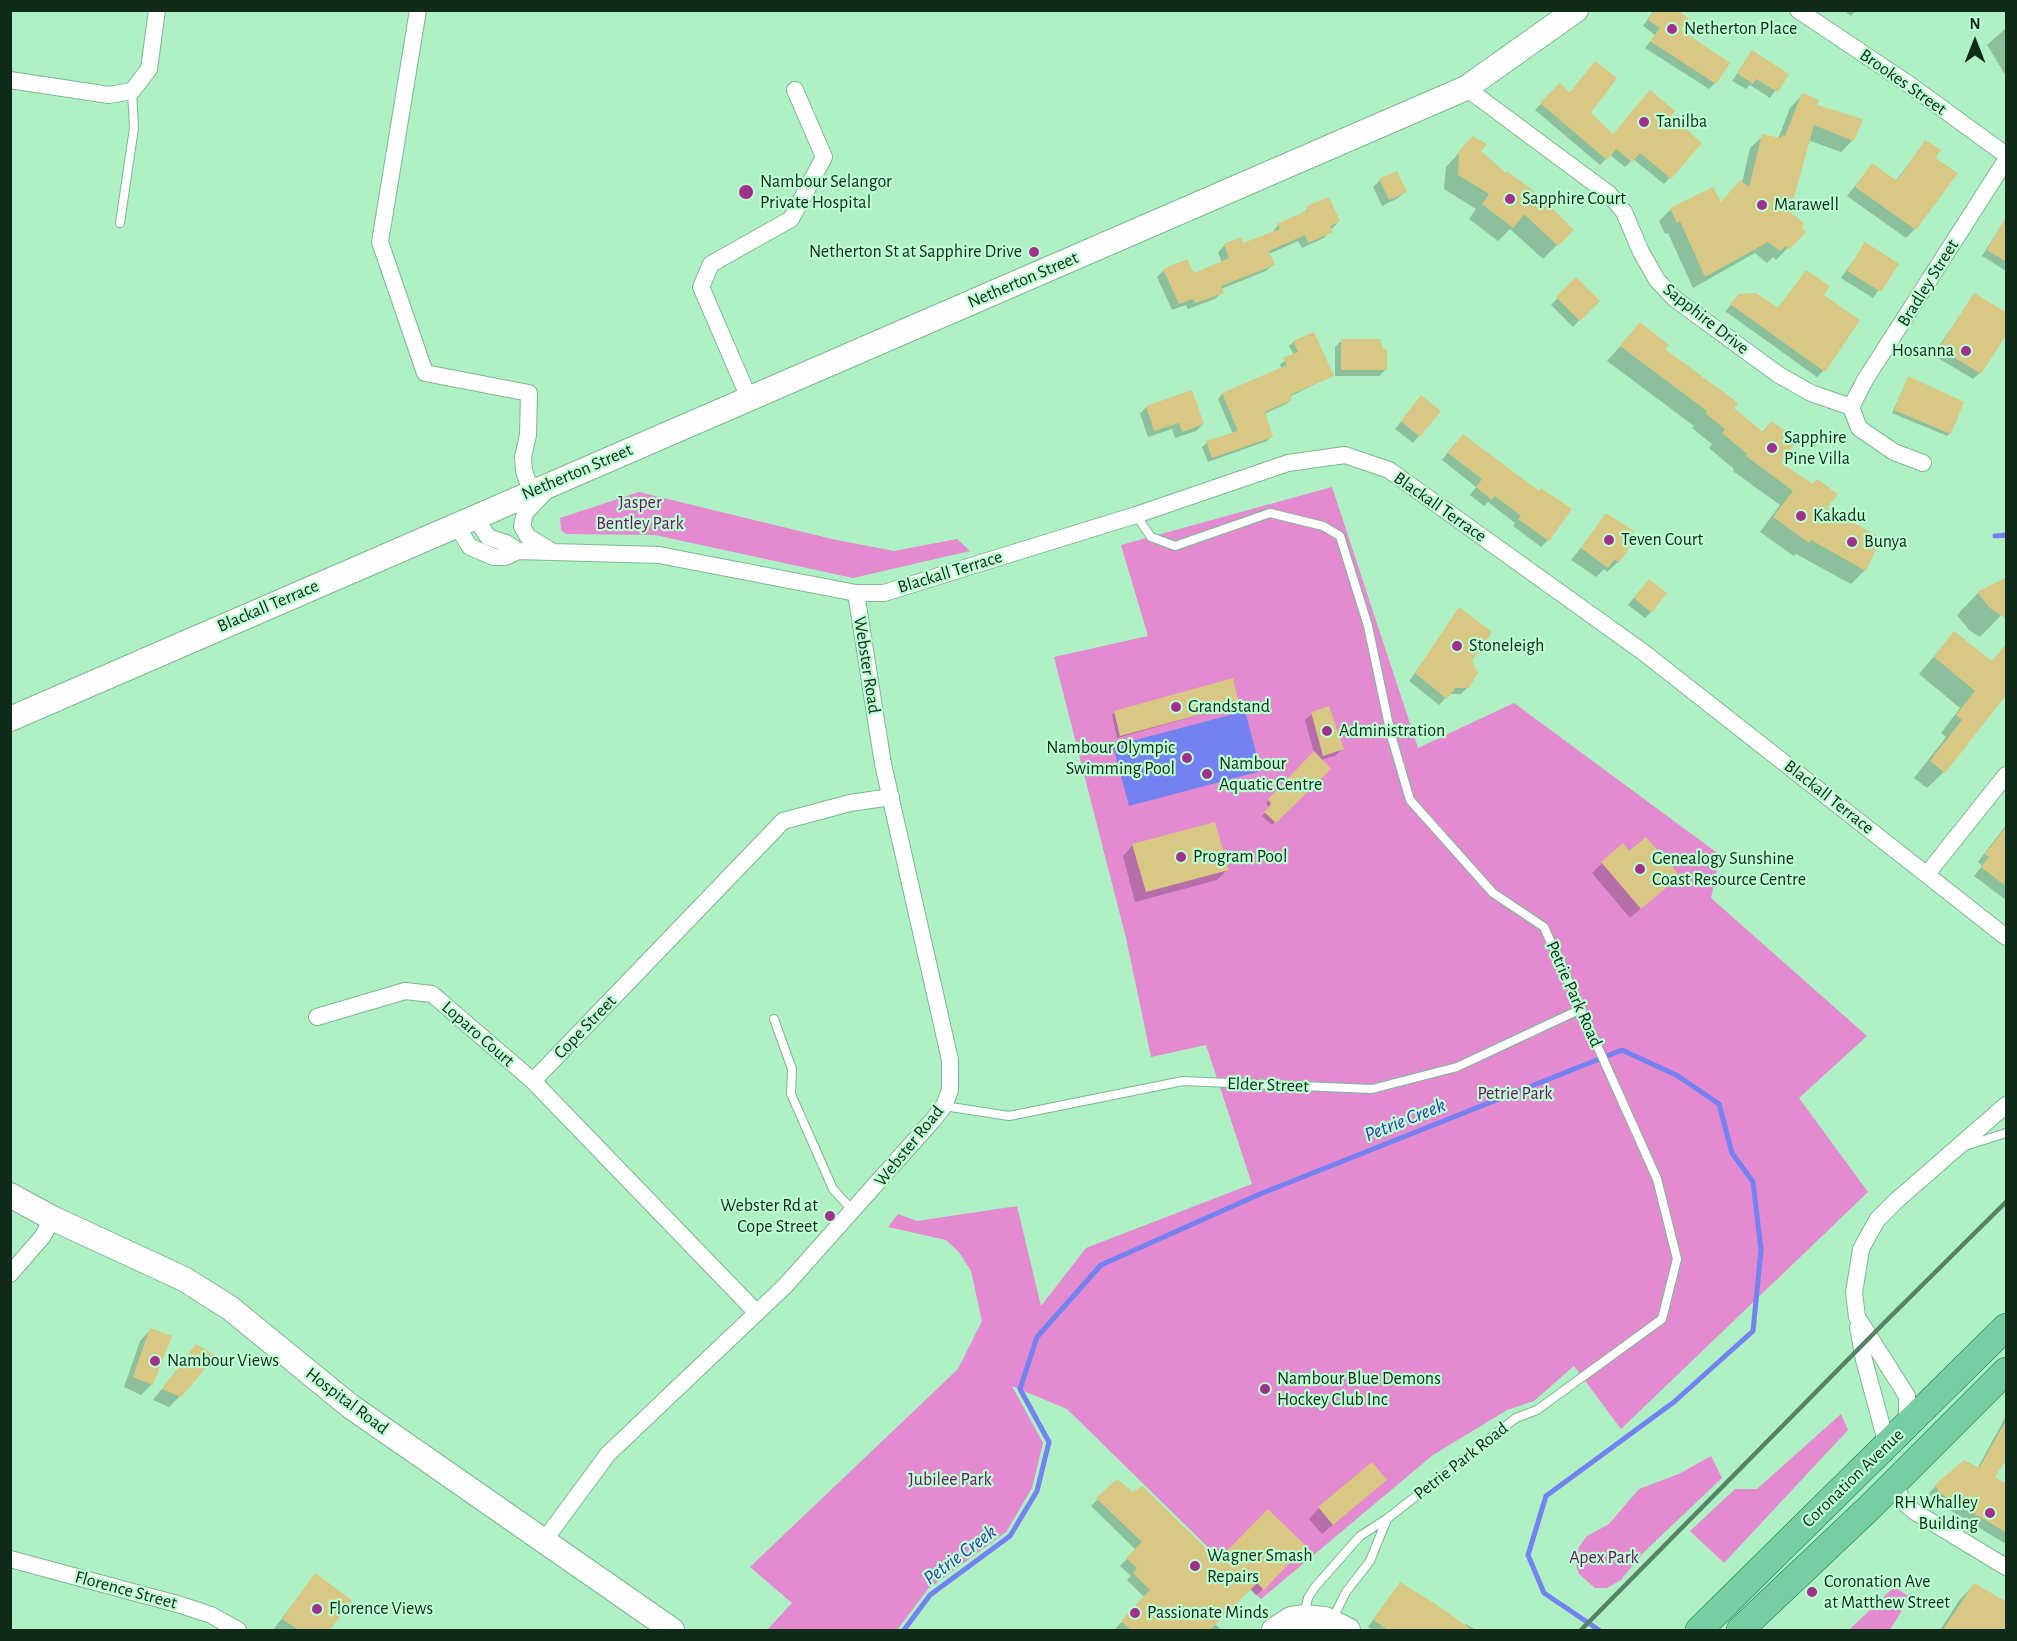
<!DOCTYPE html>
<html>
<head>
<meta charset="utf-8">
<style>
  body { margin:0 }
  #map { position:relative; width:2017px; height:1641px; overflow:hidden; background:#aff0c4; font-family:"Alegreya Sans",sans-serif }
  canvas { display:block }
  .frame { position:absolute; inset:0; border:12px solid #112b1b; pointer-events:none }
  .north { position:absolute; left:1945px; top:12px; width:60px; height:60px; -webkit-text-stroke:4px #bcfdd1; paint-order:stroke; rotate:0deg; font-size:16px; font-weight:700; line-height:24px; text-align:center; color:#112b1b }
  .north::after { content:''; display:block; margin:auto; width:21px; height:27px; background:#112b1b; clip-path:polygon(50% 0,100% 100%,50% 72%,0 100%) }
</style>
</head>
<body>
<div id="map">
<canvas width="2017" height="1641"></canvas>
<div class="frame"></div>
<div class="north">N</div>
</div>
<script>
const ctx = document.querySelector('canvas').getContext('2d');
ctx.lineJoin = 'round';
function paint(path, color) { ctx.fillStyle = color; ctx.fill(path, 'evenodd'); }
const poly = rows => new Path2D(rows.map(r => 'M' + r).join(''));
function strokePath(path, color, width, dash) { ctx.strokeStyle = color; ctx.lineWidth = width; ctx.lineCap = dash ? 'butt' : 'round'; ctx.setLineDash(dash || []); ctx.stroke(path); }
function label(font, color, halo, rows, align = 'center') {
  ctx.font = font + ' "Alegreya Sans",sans-serif'; ctx.lineWidth = 4.5; ctx.setLineDash([]); ctx.textBaseline = 'middle'; ctx.strokeStyle = halo; ctx.fillStyle = color; for (const [text, x, y, turn = 0] of rows) {
    ctx.save(); ctx.translate(x, y); ctx.rotate((+turn || 0) * Math.PI / 180); ctx.textAlign = isNaN(turn) ? turn : align; if (halo) ctx.strokeText(text, 0, 0); ctx.fillText(text, 0, 0); ctx.restore();
  }
}
const green = poly([
  [1332,487,1418,748,1514,703,1720,855,1711,898,1867,1036,1799,1098,1868,1192,1621,1429,1574,1366,1534,1401,1507,1410,1433,1455,1261,1599,1067,1409,1012,1386,1043,1443,1032,1488,1006,1532,928,1589,897,1630,767,1630,792,1603,750,1567,958,1369,982,1321,971,1271,959,1252,946,1240,888,1227,898,1214,917,1221,1017,1206,1041,1306,1086,1248,1252,1184,1206,1045,1151,1057,1126,938,1054,657,1148,636,1121,545],
  [639,492,832,539,894,551,957,539,970,551,853,578,655,535,566,534,561,530,560,518],
  [1841,1414,1848,1430,1724,1563,1690,1531,1735,1489,1757,1489],
  [1711,1456,1722,1478,1644,1552,1621,1580,1607,1588,1595,1588,1579,1574,1576,1566,1579,1547,1587,1536,1609,1524,1639,1489,1679,1474],
  [1894,1587,1910,1597,1890,1630,1849,1630]
]);
const water = poly([
  [1245,711,1261,771,1129,806,1113,746]
]);
const shadow = poly([
  [1654,10,1675,10,1679,30,1715,83,1709,89,1645,48,1655,35,1643,26],
  [1843,10,1856,10,1851,16],
  [2006,28,2006,76,1987,45],
  [1752,52,1787,74,1770,98,1750,85,1746,89,1732,81],
  [1589,69,1589,113,1612,135,1669,116,1700,143,1664,184,1633,159,1625,167,1610,155,1600,165,1535,110,1560,85,1569,94],
  [1802,95,1853,140,1841,152,1808,140,1788,213,1804,232,1776,260,1773,257,1767,263,1755,253,1693,288,1668,233,1665,234,1659,221,1671,209,1720,204,1742,183,1750,148,1763,136,1778,139,1790,108],
  [1473,138,1479,152,1572,230,1543,259,1510,229,1498,241,1469,219,1476,209,1444,189,1446,167],
  [1925,142,1933,159,1915,229,1906,238,1847,196,1872,165,1895,182],
  [1380,180,1405,191,1398,198,1382,206,1373,187],
  [1308,208,1339,221,1324,238,1302,248,1298,241,1269,254,1273,264,1266,271,1221,289,1222,292,1215,299,1188,309,1186,305,1172,310,1157,277,1164,270,1193,275,1222,263,1218,252,1224,246,1240,239,1242,245,1272,233,1278,225,1301,215],
  [2006,218,2006,271,1982,256],
  [1865,244,1897,264,1873,298,1841,278],
  [1806,272,1821,295,1823,371,1817,377,1725,311,1740,296,1777,309],
  [1576,279,1598,301,1573,327,1551,305],
  [1974,295,1980,373,1973,379,1933,355],
  [1640,324,1663,349,1762,432,1771,423,1779,464,1825,508,1865,570,1851,584,1796,554,1794,556,1760,532,1780,505,1733,471,1734,469,1709,448,1712,444,1692,428,1694,426,1607,361],
  [1342,340,1386,369,1379,376,1335,376,1335,347],
  [1294,342,1332,376,1289,397,1291,400,1286,404,1264,414,1271,437,1267,441,1208,462,1202,447,1207,443,1233,434,1218,399,1222,394,1282,369,1280,364,1294,355,1289,346],
  [1908,378,1950,433,1947,436,1892,413],
  [1191,392,1203,424,1196,431,1175,438,1172,429,1148,437,1140,414,1146,407],
  [1415,404,1419,436,1413,443,1395,429],
  [1456,442,1548,540,1541,547,1513,526,1515,523,1488,502,1484,506,1470,495,1476,487,1442,460],
  [1607,515,1618,562,1607,572,1604,569,1596,577,1571,560],
  [1642,588,1651,612,1645,618,1628,605],
  [1978,593,2006,610,1980,637,1969,630,1957,615],
  [1460,609,1471,661,1468,687,1461,694,1449,694,1439,705,1409,681],
  [1954,633,1991,662,1944,772,1927,788,1914,778,1946,737,1941,733,1960,708,1919,674],
  [1238,704,1117,738,1112,715,1115,712],
  [1312,714,1342,749,1335,756,1321,760,1329,769,1272,825,1262,816,1269,808,1266,803,1314,753,1305,720],
  [2006,825,2006,900,1974,876,1982,866,1978,862],
  [1133,845,1227,870,1217,880,1135,902,1123,856],
  [1629,853,1678,876,1630,918,1592,873,1602,863],
  [150,1330,152,1384,141,1395,124,1387,140,1341],
  [196,1346,180,1396,169,1407,153,1400],
  [2006,1416,2006,1456,1993,1478,2006,1485,2006,1544,1933,1500,1929,1493,1936,1486,1977,1469],
  [1385,1480,1322,1534,1309,1519,1319,1508],
  [1117,1481,1218,1562,1304,1546,1256,1596,1249,1588,1215,1624,1222,1630,1117,1630,1115,1629,1145,1598,1127,1580,1131,1576,1120,1566,1136,1550,1091,1506],
  [315,1575,350,1600,328,1630,273,1630],
  [1974,1585,2006,1603,2006,1630,1940,1630,1960,1599],
  [1394,1591,1464,1626,1466,1624,1476,1630,1373,1630,1368,1627]
]);
const stream = poly([
  [1995,536,2006,535],
  [904,1630,930,1595,1010,1536,1037,1491,1049,1442,1020,1389,1037,1337,1101,1265,1260,1194,1622,1050,1678,1076,1719,1104,1732,1153,1753,1182,1761,1250,1753,1331,1674,1402,1546,1496,1528,1555,1544,1593,1599,1630]
]);
const building = poly([
  [1655,10,1678,10,1689,19,1681,30,1730,63,1716,84,1650,41,1660,28,1648,20],
  [1752,50,1789,74,1778,92,1756,79,1753,84,1737,73],
  [1595,61,1617,78,1591,113,1613,134,1650,90,1675,111,1671,116,1702,143,1671,179,1640,153,1632,162,1616,149,1607,160,1540,103,1560,83,1570,93],
  [1802,93,1819,100,1817,105,1863,119,1854,141,1814,125,1790,212,1804,223,1802,227,1806,232,1790,249,1786,246,1780,251,1768,242,1705,277,1680,221,1677,223,1670,208,1713,187,1721,202,1740,180,1749,187,1762,134,1781,138,1782,135,1785,136],
  [1472,136,1487,144,1481,151,1506,173,1507,171,1539,195,1574,230,1558,246,1524,214,1513,228,1482,204,1489,194,1458,175,1459,151],
  [1925,140,1941,150,1935,158,1958,173,1916,230,1855,187,1872,163,1897,181],
  [1397,171,1407,192,1389,200,1379,179],
  [1329,197,1340,221,1330,226,1333,232,1308,243,1305,235,1269,251,1275,265,1221,286,1224,293,1195,303,1193,299,1179,304,1163,269,1187,259,1194,273,1229,258,1224,244,1241,237,1243,243,1280,229,1277,224,1308,210,1307,206],
  [2007,215,2007,262,1987,250],
  [1865,242,1899,264,1881,292,1847,271],
  [1806,270,1830,286,1824,295,1860,320,1825,372,1730,304,1739,294,1756,293,1778,308],
  [1576,277,1600,301,1580,321,1556,297],
  [1974,293,2007,313,2007,334,1981,374,1939,348],
  [1640,322,1669,345,1665,349,1738,403,1734,408,1763,432,1771,421,1798,440,1781,463,1813,484,1817,479,1838,494,1827,508,1881,538,1866,571,1811,540,1809,543,1773,517,1793,491,1746,456,1747,454,1722,433,1725,429,1705,413,1707,411,1620,346],
  [1314,332,1334,376,1290,395,1292,400,1265,412,1273,437,1212,458,1206,441,1238,431,1222,393,1287,365,1283,358,1298,352,1293,341],
  [1341,339,1380,339,1383,349,1387,349,1387,370,1341,370],
  [1908,376,1964,402,1951,434,1894,410],
  [1192,390,1204,424,1182,432,1179,423,1154,431,1146,406],
  [1421,395,1441,411,1420,437,1401,421],
  [1463,434,1539,491,1541,488,1572,509,1549,541,1518,519,1521,516,1495,496,1492,500,1476,487,1482,479,1448,453],
  [1606,513,1634,531,1629,538,1634,541,1619,563,1615,559,1608,568,1581,548],
  [2007,577,2007,619,1990,608,1977,592],
  [1649,579,1667,593,1652,613,1634,598],
  [1459,607,1492,632,1472,661,1478,673,1469,688,1455,688,1447,699,1415,673],
  [1954,631,1992,661,2007,643,2007,694,1945,773,1930,761,1962,720,1956,715,1975,691,1934,657],
  [1233,678,1239,704,1120,736,1114,711],
  [1329,706,1344,749,1323,756,1311,712],
  [1314,751,1331,769,1276,823,1264,812,1271,804,1268,799],
  [1215,822,1229,870,1146,892,1132,844],
  [2007,825,2007,887,1981,867,1989,857,1985,854],
  [1646,837,1680,876,1641,909,1601,862,1623,843,1629,851],
  [150,1328,172,1336,153,1385,133,1377],
  [196,1344,216,1356,181,1397,162,1389],
  [2007,1419,2007,1459,1995,1477,2007,1484,2007,1533,1940,1493,1935,1485,1964,1460,1979,1468],
  [1372,1462,1387,1480,1333,1525,1318,1507],
  [1117,1479,1133,1492,1142,1486,1218,1560,1268,1509,1306,1546,1264,1590,1257,1583,1210,1630,1131,1630,1121,1621,1150,1590,1133,1573,1137,1568,1126,1558,1142,1542,1096,1498],
  [315,1573,352,1600,330,1630,299,1630,282,1619],
  [1400,1582,1437,1605,1472,1630,1388,1630,1373,1620],
  [1974,1583,2007,1602,2007,1630,1943,1630]
]);
const lane = poly([
  [120,223,134,128,132,91],
  [1136,515,1151,537,1175,546,1270,513,1323,526,1340,536,1368,626,1391,735,1410,800,1493,893,1544,927,1657,1179,1677,1259,1662,1319,1537,1410,1516,1418,1388,1518,1360,1536,1315,1587,1308,1598,1304,1614],
  [774,1019,792,1069,791,1094,833,1189,853,1211],
  [944,1106,1009,1116,1183,1081,1372,1089,1457,1067,1581,1009],
  [1965,1146,2006,1133],
  [1332,1620,1346,1592,1370,1561,1387,1519]
]);
const street = poly([
  [418,10,380,242,425,373,529,393,528,435,523,457,524,471,531,491],
  [1798,10,1910,85,2006,155],
  [10,80,109,95,132,91,149,69,157,10],
  [1466,88,1609,194,1624,212,1641,252,1657,280,1675,299,1779,375,1811,393,1851,407,1859,428,1894,452,1923,463],
  [749,398,701,287,711,264,791,219,824,157,795,90],
  [1851,407,1865,380,2006,160],
  [546,491,525,513,522,526,528,537,550,550],
  [475,517,488,537,506,543,518,551],
  [456,525,470,547,494,557,505,557,518,551,659,555,856,593,884,593,1136,515,1288,463,1345,455,1389,470,1643,652,2006,937],
  [1927,874,2006,775],
  [317,1017,405,991,432,994,533,1081,757,1313],
  [533,1081,783,821,850,803,891,797],
  [10,1274,43,1236,52,1218],
  [1858,1327,1864,1360,1887,1445],
  [1907,1425,1907,1396,1857,1317,1854,1293,1861,1249,1877,1220,1897,1200,2006,1105],
  [1895,1483,1902,1501,1915,1512,2006,1567],
  [543,1542,608,1454,785,1286,933,1120,944,1106,950,1090,950,1060,883,764,856,593],
  [10,1559,181,1605,211,1615,238,1630]
]);
const secondary = poly([
  [10,719,1466,88,1576,10],
  [10,1195,52,1218,184,1279,230,1308,350,1406,672,1630],
  [1274,1630,1291,1619,1303,1617,1325,1619,1348,1630]
]);
const primary = poly([
  [1699,1630,2006,1327],
  [1740,1630,1869,1508,2006,1371]
]);
const rail = poly([
  [1581,1630,1888,1319,2006,1202]
]);
const markers = [
  [1672,29,6,"#9f308e"],
  [1644,122,6,"#9f308e"],
  [746,192,8,"#9f308e"],
  [1510,199,6,"#9f308e"],
  [1762,205,6,"#9f308e"],
  [1034,252,6,"#9f308e"],
  [1966,351,6,"#9f308e"],
  [1772,448,6,"#9f308e"],
  [1801,516,6,"#9f308e"],
  [1609,540,6,"#9f308e"],
  [1852,542,6,"#9f308e"],
  [1457,646,6,"#9f308e"],
  [1176,707,6,"#9f308e"],
  [1327,731,6,"#9f308e"],
  [1187,758,6,"#9f308e"],
  [1207,774,6,"#9f308e"],
  [1181,857,6,"#9f308e"],
  [1640,869,6,"#9f308e"],
  [830,1216,6,"#9f308e"],
  [155,1361,6,"#9f308e"],
  [1265,1389,6,"#9f308e"],
  [1990,1513,6,"#9f308e"],
  [1195,1566,6,"#9f308e"],
  [1812,1592,6,"#9f308e"],
  [317,1609,6,"#9f308e"],
  [1135,1613,6,"#9f308e"]
];
const poiNames = [
  ["Netherton Place",1684,29],
  ["Tanilba",1656,122],
  ["Nambour Selangor",760,182],
  ["Private Hospital",760,203],
  ["Sapphire Court",1522,199],
  ["Marawell",1774,205],
  ["Netherton St at Sapphire Drive",1022,252,"right"],
  ["Hosanna",1954,351,"right"],
  ["Sapphire",1784,438],
  ["Pine Villa",1784,459],
  ["Kakadu",1813,516],
  ["Teven Court",1621,540],
  ["Bunya",1864,542],
  ["Stoneleigh",1469,646],
  ["Grandstand",1188,707],
  ["Administration",1339,731],
  ["Nambour Olympic",1175,748,"right"],
  ["Swimming Pool",1175,769,"right"],
  ["Nambour",1219,764],
  ["Aquatic Centre",1219,785],
  ["Program Pool",1193,857],
  ["Genealogy Sunshine",1652,859],
  ["Coast Resource Centre",1652,880],
  ["Webster Rd at",818,1206,"right"],
  ["Cope Street",818,1227,"right"],
  ["Nambour Views",167,1361],
  ["Nambour Blue Demons",1277,1379],
  ["Hockey Club Inc",1277,1400],
  ["RH Whalley",1978,1503,"right"],
  ["Building",1978,1524,"right"],
  ["Wagner Smash",1207,1556],
  ["Repairs",1207,1577],
  ["Coronation Ave",1824,1582],
  ["at Matthew Street",1824,1603],
  ["Florence Views",329,1609],
  ["Passionate Minds",1147,1613]
];
const streetNames = [
  ["Brookes Street",1903,82,35],
  ["Netherton Street",1023,280,-23],
  ["Bradley Street",1928,283,-58],
  ["Sapphire Drive",1706,319,38],
  ["Netherton Street",577,472,-23],
  ["Blackall Terrace",1440,507,35],
  ["Blackall Terrace",950,572,-17],
  ["Blackall Terrace",268,606,-23],
  ["Webster Road",867,665,81],
  ["Blackall Terrace",1829,797,38],
  ["Petrie Park Road",1574,994,66],
  ["Cope Street",585,1027,-46],
  ["Loparo Court",478,1034,41],
  ["Elder Street",1268,1085,2],
  ["Webster Road",909,1146,-51],
  ["Hospital Road",347,1401,37],
  ["Petrie Park Road",1461,1461,-38],
  ["Coronation Avenue",1853,1478,-44],
  ["Florence Street",126,1590,15]
];
const parkNames = [
  ["Jasper",640,503],
  ["Bentley Park",640,524],
  ["Petrie Park",1515,1094],
  ["Jubilee Park",950,1480],
  ["Apex Park",1604,1558]
];
const waterNames = [
  ["Petrie Creek",1405,1120,-22],
  ["Petrie Creek",960,1555,-37]
];
paint(green, '#e38ad1');
paint(water, '#7382f0');
paint(shadow, '#0003');
strokePath(stream, '#7382f0', 5);
paint(building, '#d9c784');
strokePath(lane, '#7bba91', 10);
strokePath(street, '#7bba91', 18);
strokePath(secondary, '#7bba91', 26);
strokePath(primary, '#18804c', 28);
strokePath(lane, '#fff', 8);
strokePath(street, '#fff', 16);
strokePath(secondary, '#fff', 24);
strokePath(primary, '#77cea3', 27);
strokePath(rail, '#568265', 4.5);
for (const [x, y, r, color] of markers) { const dot = new Path2D(); dot.arc(x, y, r, 0, 2 * Math.PI); ctx.fillStyle = color; ctx.fill(dot); strokePath(dot, '#bcfdd1', 2); }
label('18px', '#112b1b', '#bcfdd1', poiNames, 'left');
label('18px', '#112b1b', '#bcfdd1', streetNames);
label('18px', '#6f1062', '#bcfdd1', parkNames);
label('italic 20px', '#3634b3', '#bcfdd1', waterNames);
</script>
</body>
</html>
